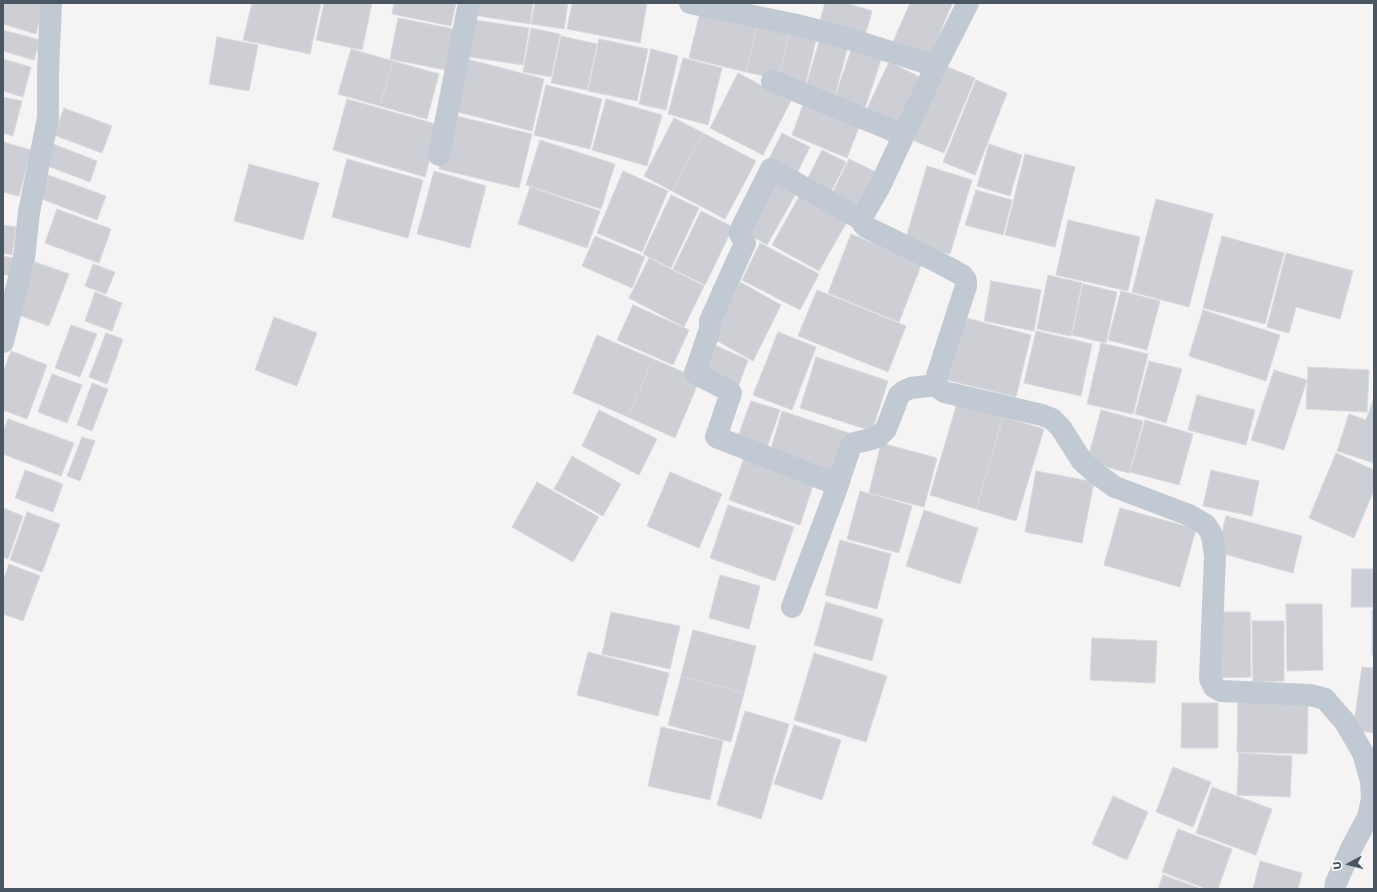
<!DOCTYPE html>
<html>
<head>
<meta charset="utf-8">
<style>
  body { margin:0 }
  #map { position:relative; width:1377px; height:892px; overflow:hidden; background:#f5f3f3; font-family:"Golos Text",sans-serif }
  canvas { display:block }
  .frame { position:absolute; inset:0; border:4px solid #4a5661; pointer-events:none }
  .north { position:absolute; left:1329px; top:844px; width:40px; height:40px; -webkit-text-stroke:3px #fff; paint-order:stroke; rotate:263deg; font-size:11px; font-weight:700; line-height:16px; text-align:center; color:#4a5661 }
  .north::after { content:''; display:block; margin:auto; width:14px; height:18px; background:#4a5661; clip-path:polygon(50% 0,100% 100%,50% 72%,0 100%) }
</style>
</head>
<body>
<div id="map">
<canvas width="1377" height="892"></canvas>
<div class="frame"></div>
<div class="north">U</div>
</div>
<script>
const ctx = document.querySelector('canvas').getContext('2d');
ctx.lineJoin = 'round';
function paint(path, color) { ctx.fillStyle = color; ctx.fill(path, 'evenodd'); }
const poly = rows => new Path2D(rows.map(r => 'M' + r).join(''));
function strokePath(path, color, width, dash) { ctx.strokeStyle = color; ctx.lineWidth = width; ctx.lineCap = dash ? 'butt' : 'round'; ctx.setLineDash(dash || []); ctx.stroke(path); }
const building = poly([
  [3,3,44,3,36,34,3,24,3,3],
  [252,3,321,3,310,54,243,40,252,3],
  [324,3,372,3,362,50,316,40,324,3],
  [394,3,456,3,451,26,392,14,394,3],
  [473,3,533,3,530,24,472,15,473,3],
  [535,3,568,3,564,29,531,24,535,3],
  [572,3,647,3,640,43,567,29,572,3],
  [825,3,846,3,872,11,864,39,819,25,825,3],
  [910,3,949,3,952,4,929,58,893,42,910,3],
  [700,12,757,25,746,72,689,58,700,12],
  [398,18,454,29,446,70,390,59,398,18],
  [468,19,529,28,523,65,463,56,468,19],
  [757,25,789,33,778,79,746,72,757,25],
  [531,28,560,34,551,77,523,72,531,28],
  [3,30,40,40,34,60,3,51,3,30],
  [789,33,816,40,805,86,778,79,789,33],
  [821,35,849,43,833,102,804,93,821,35],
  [561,36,597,44,587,90,551,83,561,36],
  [217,37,258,45,249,91,209,84,217,37],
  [599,39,648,49,637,101,588,91,599,39],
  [853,44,883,54,864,111,834,100,853,44],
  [351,49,393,61,380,106,338,94,351,49],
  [651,49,678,56,666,110,639,104,651,49],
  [463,58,544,79,532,131,450,110,463,58],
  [683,58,722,68,708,125,668,114,683,58],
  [3,59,31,67,23,97,3,91,3,59],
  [393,61,439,74,427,119,380,106,393,61],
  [889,62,922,78,898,129,865,113,889,62],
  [942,65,975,78,944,153,912,140,942,65],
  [738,73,791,101,763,155,710,128,738,73],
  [976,80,1007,93,975,175,943,162,976,80],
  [546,85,602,99,590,149,534,135,546,85],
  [3,97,22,101,13,136,3,133,3,97],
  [347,99,439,125,425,177,333,150,347,99],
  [606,99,662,115,647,166,592,150,606,99],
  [805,99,861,122,847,158,792,135,805,99],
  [64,108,112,126,102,153,54,135,64,108],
  [452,115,532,134,519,188,439,169,452,115],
  [674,118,703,133,672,191,644,176,674,118],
  [703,133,756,161,725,219,672,191,703,133],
  [782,133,810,147,795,177,767,163,782,133],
  [540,140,615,164,601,209,526,185,540,140],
  [3,142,31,150,19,196,3,192,3,142],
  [53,144,97,161,90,182,45,165,53,144],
  [989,144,1022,155,1010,196,977,186,989,144],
  [822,150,846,162,828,198,804,186,822,150],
  [1025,154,1075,167,1055,247,1005,235,1025,154],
  [347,159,423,180,408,238,332,217,347,159],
  [849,159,880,174,860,215,829,200,849,159],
  [249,164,319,183,303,240,234,221,249,164],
  [927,166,972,180,950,254,905,241,927,166],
  [434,171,486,186,470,248,417,234,434,171],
  [623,171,668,191,642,252,597,233,623,171],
  [48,175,106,196,97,220,39,198,48,175],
  [773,175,798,190,767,245,743,231,773,175],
  [530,187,600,211,587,248,518,224,530,187],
  [976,190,1012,200,1003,235,965,225,976,190],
  [801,193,848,220,819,271,772,245,801,193],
  [671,195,699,208,671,268,643,254,671,195],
  [1156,199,1213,214,1189,307,1132,292,1156,199],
  [57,209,111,229,99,263,45,243,57,209],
  [701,211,733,227,705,285,673,269,701,211],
  [1068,220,1140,237,1128,291,1056,275,1068,220],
  [3,225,16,227,12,255,3,253,3,225],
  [851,234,922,263,899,322,828,293,851,234],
  [595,236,645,257,632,288,582,266,595,236],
  [1222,236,1284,253,1265,324,1203,308,1222,236],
  [760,243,819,274,800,310,742,280,760,243],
  [1286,253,1353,271,1340,319,1296,307,1289,333,1267,327,1286,253],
  [3,256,19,259,16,277,3,274,3,256],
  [649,258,704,286,684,327,629,298,649,258],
  [35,262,69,274,49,326,16,314,35,262],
  [93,264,115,272,106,294,85,286,93,264],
  [1048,275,1082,283,1071,336,1037,329,1048,275],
  [991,281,1041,290,1034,331,984,321,991,281],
  [740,282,781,305,753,361,712,338,740,282],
  [1083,284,1117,292,1106,343,1072,335,1083,284],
  [817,290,906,326,888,372,798,336,817,290],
  [1121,291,1160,301,1147,350,1108,340,1121,291],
  [95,292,122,303,112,331,85,321,95,292],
  [633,305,689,330,673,365,617,340,633,305],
  [1203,310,1280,335,1266,381,1189,356,1203,310],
  [958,316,1031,335,1016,397,943,379,958,316],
  [274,317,317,333,297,386,255,370,274,317],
  [71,325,97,334,80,377,55,368,71,325],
  [1036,331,1092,344,1081,396,1024,383,1036,331],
  [778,332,816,347,792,410,753,395,778,332],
  [106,333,123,339,107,384,89,377,106,333],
  [597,335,653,359,628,417,573,393,597,335],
  [710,343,748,360,737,390,698,372,710,343],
  [1101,343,1148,354,1133,414,1087,404,1101,343],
  [11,351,47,365,27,419,3,410,3,372,11,351],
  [816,357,888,381,872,431,800,408,816,357],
  [653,359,700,379,675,438,628,417,653,359],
  [1149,361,1182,369,1166,423,1135,414,1149,361],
  [1308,367,1369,370,1367,412,1306,409,1308,367],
  [1274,370,1307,380,1284,450,1251,440,1274,370],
  [52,374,82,385,67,423,38,412,52,374],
  [92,383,108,389,92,431,77,425,92,383],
  [1197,395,1255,410,1246,445,1188,430,1197,395],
  [1374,398,1374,463,1337,451,1349,414,1366,420,1374,398],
  [751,401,780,410,767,448,737,439,751,401],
  [957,403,1003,417,976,509,930,495,957,403],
  [599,410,657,439,639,475,582,446,599,410],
  [1101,410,1143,421,1129,473,1087,462,1101,410],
  [782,411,849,433,837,475,770,452,782,411],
  [1003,417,1044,429,1016,521,976,509,1003,417],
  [8,419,74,443,61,476,3,454,3,432,8,419],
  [1145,420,1193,434,1179,485,1130,472,1145,420],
  [82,437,95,441,80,481,67,476,82,437],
  [881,443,937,458,924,507,869,493,881,443],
  [1336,453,1374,470,1374,490,1354,538,1309,518,1336,453],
  [745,455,815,479,800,525,729,500,745,455],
  [572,456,621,484,603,516,554,489,572,456],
  [25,470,63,484,53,512,15,498,25,470],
  [1211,470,1259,481,1252,516,1203,506,1211,470],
  [1036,471,1094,482,1082,543,1025,532,1036,471],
  [670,472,722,494,699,548,647,526,670,472],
  [537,482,599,517,573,562,512,527,537,482],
  [860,491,912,506,899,553,847,539,860,491],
  [728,505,794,527,775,581,710,558,728,505],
  [3,508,23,516,8,559,3,557,3,508],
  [1120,508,1196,529,1180,587,1104,565,1120,508],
  [924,510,978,528,960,584,906,566,924,510],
  [27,512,60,524,42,572,10,560,27,512],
  [1226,516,1302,536,1293,573,1217,552,1226,516],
  [840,540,891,554,877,609,825,595,840,540],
  [9,564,40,576,23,621,3,614,3,581,9,564],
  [1352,569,1374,569,1374,607,1351,607,1352,569],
  [720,575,760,586,749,629,709,618,720,575],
  [826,602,883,619,872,661,814,645,826,602],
  [1286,604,1322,604,1323,670,1287,671,1286,604],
  [1372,610,1374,610,1374,655,1372,655,1372,610],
  [611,612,680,626,670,669,602,654,611,612],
  [1214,612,1250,612,1251,677,1215,678,1214,612],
  [1252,621,1284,621,1284,681,1253,682,1252,621],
  [693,630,756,646,744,693,681,676,693,630],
  [1092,638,1157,641,1155,683,1090,680,1092,638],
  [588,652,669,673,658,716,577,695,588,652],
  [814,653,887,676,866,742,794,720,814,653],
  [1362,667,1374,668,1374,733,1353,730,1362,667],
  [681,676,744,693,731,742,668,725,681,676],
  [1238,701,1308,703,1307,754,1237,752,1238,701],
  [1182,703,1218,703,1218,748,1181,748,1182,703],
  [745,711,789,724,761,819,717,805,745,711],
  [794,725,841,740,822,800,774,784,794,725],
  [661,727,723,741,710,800,648,786,661,727],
  [1239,753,1292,756,1290,797,1237,795,1239,753],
  [1173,767,1211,782,1193,827,1156,812,1173,767],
  [1212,787,1272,809,1256,855,1196,833,1212,787],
  [1113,796,1148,812,1127,860,1092,844,1113,796],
  [1178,829,1232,849,1218,889,1207,889,1162,872,1178,829],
  [1260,861,1302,873,1298,889,1253,889,1260,861],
  [1163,875,1202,889,1158,889,1163,875]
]);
const street = poly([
  [690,3,797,25,843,37,936,66],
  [968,3,936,66,879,188,862,217,863,224,866,227,932,259,962,275,966,280,966,286,936,379,936,385,939,388,944,392,1042,415,1052,419,1061,428,1082,461,1094,472,1115,487,1189,515,1206,525,1211,533,1213,541,1215,557,1210,679,1214,687,1221,691,1310,695,1325,699,1345,722,1363,753,1371,781,1372,799,1368,817,1351,849,1336,883,1335,889],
  [772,81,904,135],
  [439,155,469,3],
  [3,342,24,258,29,212,48,118,48,72,51,3],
  [838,485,716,437,731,393,729,391,695,373,710,329,710,321,745,243,740,234,741,229,771,169,862,220],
  [792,607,835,493,850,448,854,443,872,439,879,436,886,429,899,395,904,391,911,388,936,385]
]);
paint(building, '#cdcfd5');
strokePath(building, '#d7d9de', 1);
strokePath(street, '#c1cad2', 22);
</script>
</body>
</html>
